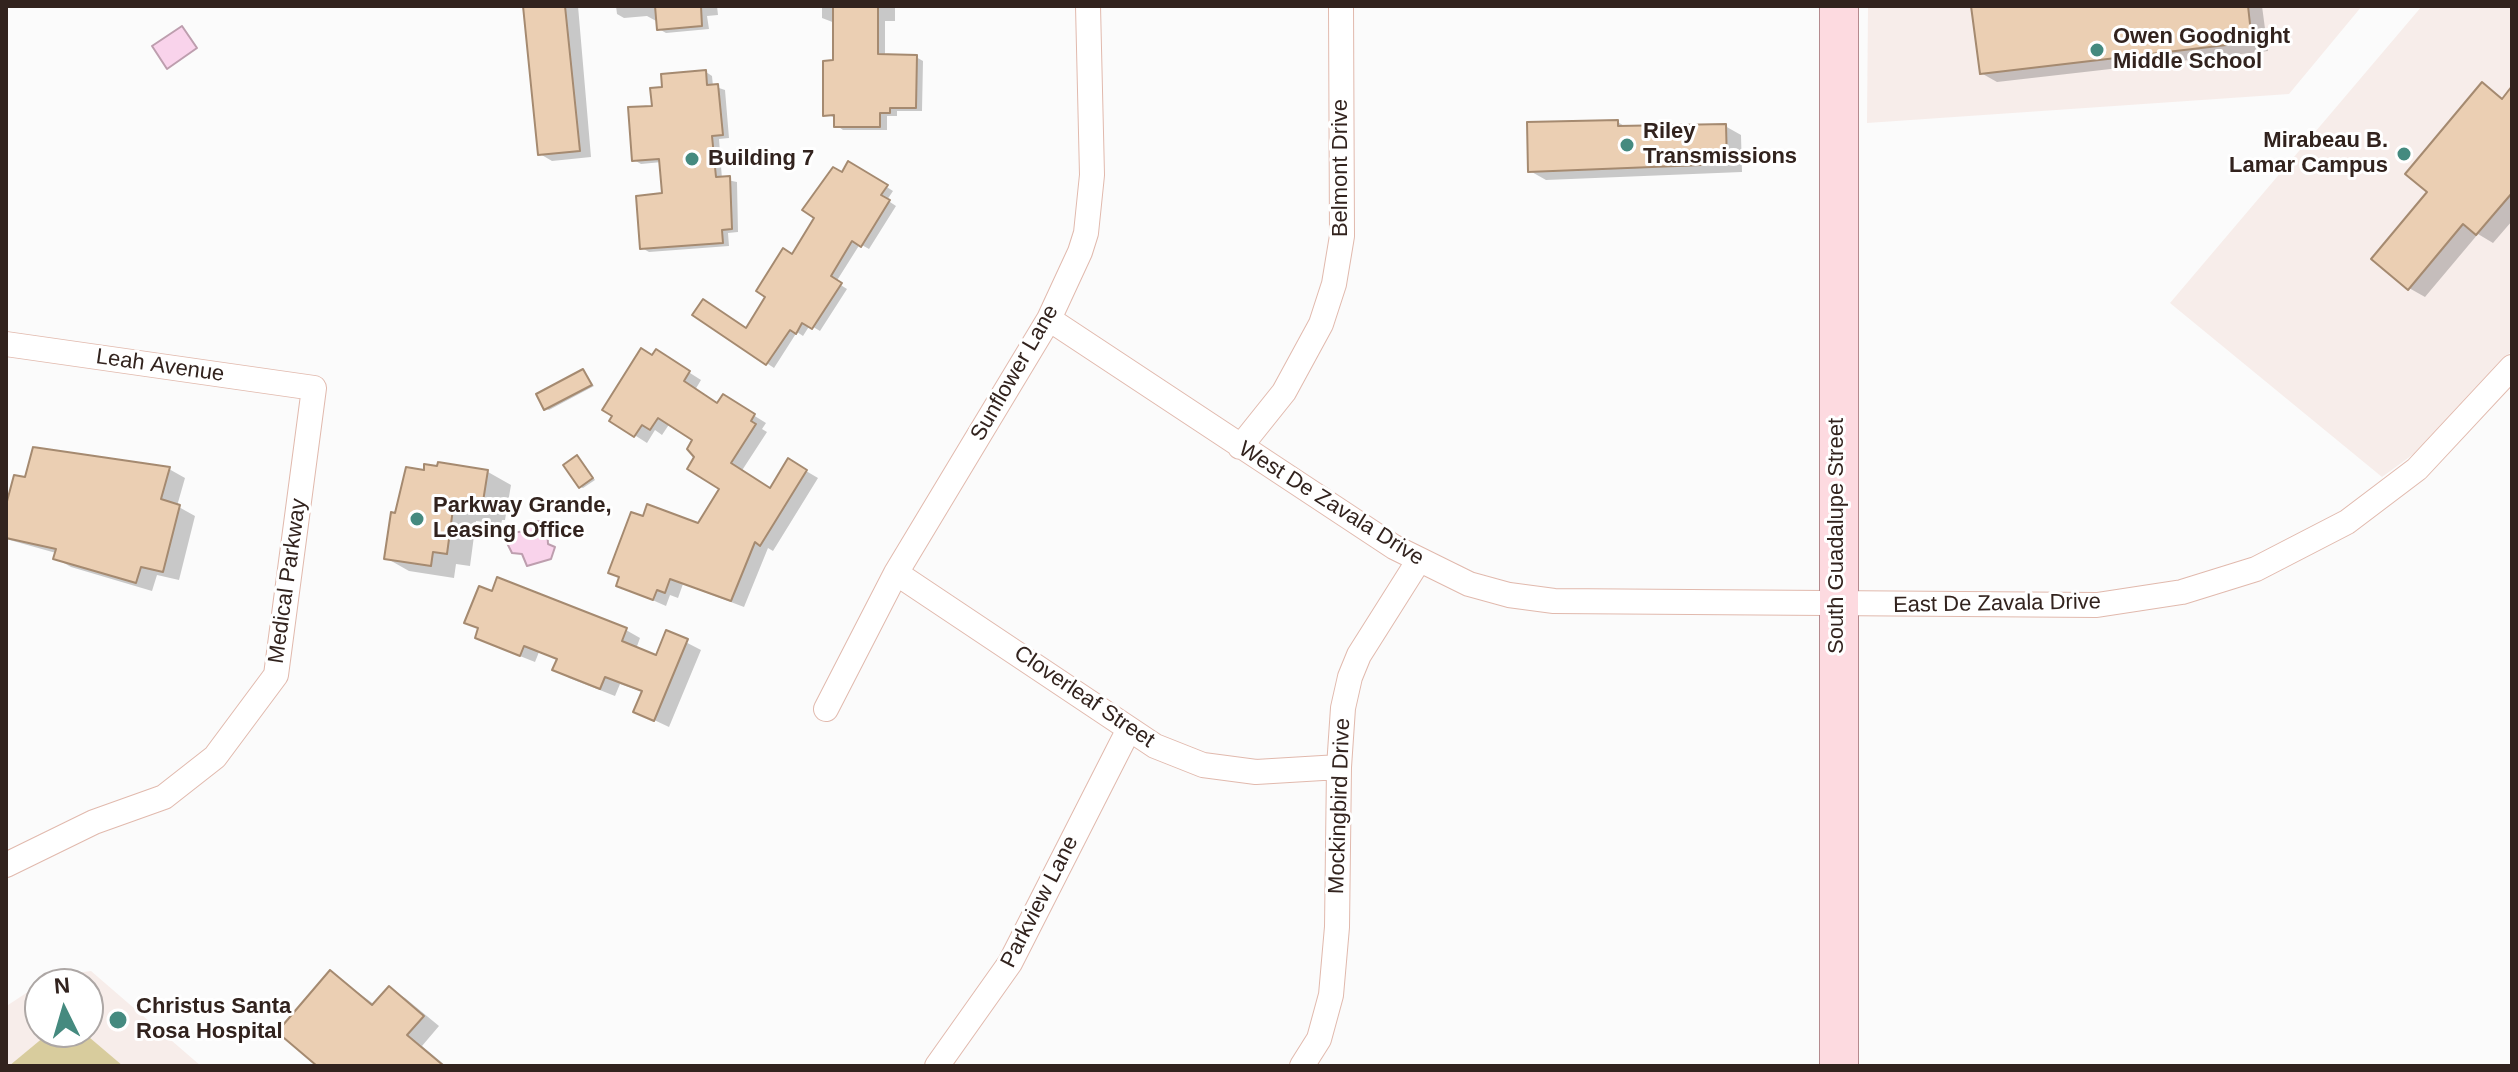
<!DOCTYPE html>
<html>
<head>
<meta charset="utf-8">
<style>
  body { margin:0 }
  #map { position:relative; width:2518px; height:1072px; overflow:hidden; background:#fbfbfb; font-family:Helvetica,sans-serif }
  canvas { display:block }
  .frame { position:absolute; inset:0; border:8px solid #32231e; pointer-events:none }
  .north { position:absolute; left:24px; top:968px; width:80px; height:80px; box-sizing:border-box; background:#fff; border:2px solid #ada7a5; border-radius:50%; rotate:355deg; font-size:22px; font-weight:700; line-height:32px; text-align:center; color:#32231e }
  .north::after { content:''; display:block; margin:auto; width:28px; height:36px; background:#458a7f; clip-path:polygon(50% 0,100% 100%,50% 72%,0 100%) }
</style>
</head>
<body>
<div id="map">
<canvas width="2518" height="1072"></canvas>
<div class="frame"></div>
<div class="north">N</div>
</div>
<script>
const ctx = document.querySelector('canvas').getContext('2d');
ctx.lineJoin = 'round';
function paint(path, color) { ctx.fillStyle = color; ctx.fill(path, 'evenodd'); }
const poly = rows => new Path2D(rows.map(r => 'M' + r).join(''));
function strokePath(path, color, width, dash) { ctx.strokeStyle = color; ctx.lineWidth = width; ctx.lineCap = dash ? 'butt' : 'round'; ctx.setLineDash(dash || []); ctx.stroke(path); }
function label(font, color, halo, rows, align = 'center') {
  ctx.font = font + ' Helvetica,sans-serif'; ctx.lineWidth = 6; ctx.setLineDash([]); ctx.textBaseline = 'middle'; ctx.strokeStyle = halo; ctx.fillStyle = color; for (const [text, x, y, turn = 0] of rows) {
    ctx.save(); ctx.translate(x, y); ctx.rotate((+turn || 0) * Math.PI / 180); ctx.textAlign = isNaN(turn) ? turn : align; if (halo) ctx.strokeText(text, 0, 0); ctx.fillText(text, 0, 0); ctx.restore();
  }
}
const built = poly([
  [1868,6,2362,6,2289,94,1867,123],
  [2422,6,2512,6,2512,350,2430,442,2382,477,2170,303],
  [91,971,201,1066,6,1066,8,1005,40,984,40,1032,88,1032,88,984,41,984,54,976]
]);
const green = poly([
  [50,1032,83,1032,123,1066,9,1066]
]);
const water = poly([
  [182,26,197,48,167,69,152,46,182,26],
  [541,521,547,527,548,544,555,547,551,559,527,566,522,554,512,553,507,543,510,533,526,531,533,522,541,521]
]);
const shadow = poly([
  [525,6,578,6,591,157,552,161,540,154],
  [616,6,717,6,718,15,707,16,709,29,666,33,659,29,658,22,647,16,624,18,617,14],
  [822,6,895,6,895,21,885,21,885,56,916,57,923,61,922,111,897,111,897,116,887,116,887,130,843,130,836,125,836,118,825,114,835,62,835,23,822,18],
  [1973,6,2262,6,2268,51,1997,82,1981,73],
  [706,72,712,76,713,86,725,90,729,138,719,139,722,179,737,182,738,232,728,233,729,246,649,252,642,248,664,195,662,162,641,164,634,160,664,88],
  [2482,84,2504,99,2512,89,2512,221,2493,243,2478,234,2425,297,2409,288,2430,192],
  [1618,122,1627,128,1725,126,1741,135,1742,172,1546,180,1530,171],
  [849,163,893,191,887,200,896,206,869,249,860,244,836,282,847,289,820,331,810,325,803,336,797,332,774,368,695,315,747,330],
  [653,357,668,359,701,380,695,390,718,405,724,397,766,423,762,429,767,432,741,472,771,491,789,461,818,478,773,551,768,548,744,607,683,584,678,598,670,595,666,606,618,585,698,525,722,488,697,457,695,440,670,423,662,435,655,430,647,443,611,420],
  [583,371,594,386,549,410,546,409],
  [580,460,595,480,583,488,580,487],
  [169,469,185,478,177,506,195,516,179,580,157,575,152,591,71,567,55,558,56,553,6,539,6,512,27,479],
  [425,472,488,472,511,485,505,520,502,520,501,524,476,521,470,566,456,564,454,578,409,571,386,558,396,516],
  [467,622,626,630,640,638,636,649,658,657,668,633,701,650,669,727,635,711,643,692,620,684,615,696,569,678,555,669,558,660,539,652,535,662,492,645,477,637,480,630],
  [330,972,375,1005,389,989,405,998,439,1026,422,1046,446,1066,320,1066]
]);
const building = poly([
  [523,6,565,6,580,151,538,155,523,6],
  [655,6,701,6,702,26,657,30,655,6],
  [833,6,878,6,878,54,917,55,916,108,890,108,890,113,880,113,880,127,834,127,834,115,823,116,823,61,833,60,833,6],
  [1971,6,2248,6,2252,42,1980,74,1971,6],
  [706,70,707,85,718,84,723,135,712,136,716,177,730,176,732,229,722,230,723,243,640,249,636,196,662,193,659,159,632,161,628,107,652,106,650,88,662,87,661,74,706,70],
  [2482,82,2502,99,2512,86,2512,193,2476,235,2463,224,2408,290,2371,259,2427,192,2405,174,2482,82],
  [1618,120,1618,126,1726,124,1727,164,1528,172,1527,122,1618,120],
  [848,161,888,185,881,195,890,200,861,247,852,241,831,276,842,283,812,329,802,323,796,334,790,330,766,365,692,315,703,299,746,328,765,297,756,291,783,248,792,254,814,218,802,210,833,167,842,172,848,161],
  [641,348,652,355,656,349,690,371,684,381,717,403,723,394,755,414,751,421,756,424,731,463,770,488,788,458,807,470,760,546,755,542,731,601,670,579,665,593,657,590,653,600,616,586,619,577,608,573,631,512,643,516,647,504,698,523,719,489,687,469,694,457,687,449,692,440,658,418,650,430,642,425,634,437,609,421,612,416,602,410,641,348],
  [583,369,592,385,544,410,536,394,583,369],
  [33,447,170,467,161,499,180,505,163,572,141,567,136,583,53,559,56,549,6,538,6,505,14,475,25,477,33,447],
  [577,455,593,478,579,488,563,465,577,455],
  [438,462,488,470,482,508,479,508,478,512,453,509,447,554,433,552,431,566,384,559,391,512,395,513,406,467,424,470,424,464,437,466,438,462],
  [497,577,627,628,622,641,656,655,666,630,688,639,654,721,633,712,642,691,605,677,600,689,552,670,557,659,524,646,520,656,475,638,478,628,464,623,479,586,492,591,497,577],
  [330,970,372,1005,389,986,424,1016,407,1035,444,1066,317,1066,277,1032,330,970]
]);
const street = poly([
  [1049,319,1394,547,1469,584,1509,595,1554,601,2097,605,2182,592,2256,569,2347,522,2417,469,2512,367],
  [6,344,314,388,276,675,215,757,164,797,94,822,6,865],
  [1240,447,1284,392,1321,324,1334,284,1342,236,1341,6],
  [896,573,1155,746,1203,765,1256,772,1339,767],
  [826,709,896,573,1049,319,1080,252,1086,233,1092,175,1088,6],
  [937,1066,1010,963,1129,729],
  [1302,1066,1319,1039,1331,995,1337,927,1339,767,1343,708,1350,677,1359,655,1419,560]
]);
const primary = poly([
  [1839,1066,1839,6]
]);
const markers = [
  [2097,50,8,"#458a7f"],
  [1627,145,8,"#458a7f"],
  [2404,154,8,"#458a7f"],
  [692,159,8,"#458a7f"],
  [417,519,8,"#458a7f"],
  [118,1020,10,"#458a7f"]
];
const poiNames = [
  ["Owen Goodnight",2113,37],
  ["Middle School",2113,62],
  ["Riley",1643,132],
  ["Transmissions",1643,157],
  ["Mirabeau B.",2388,141,"right"],
  ["Lamar Campus",2388,166,"right"],
  ["Building 7",708,159],
  ["Parkway Grande,",433,506],
  ["Leasing Office",433,531],
  ["Christus Santa",136,1007],
  ["Rosa Hospital",136,1032]
];
const streetNames = [
  ["Belmont Drive",1341,168,-90],
  ["Leah Avenue",160,366,8],
  ["Sunflower Lane",1015,373,-60],
  ["West De Zavala Drive",1331,504,32],
  ["South Guadalupe Street",1837,536,-90],
  ["Medical Parkway",288,581,-82],
  ["East De Zavala Drive",1997,604,-1],
  ["Cloverleaf Street",1084,697,34],
  ["Mockingbird Drive",1340,806,-88],
  ["Parkview Lane",1040,902,-63]
];
paint(built, '#f7edea');
paint(green, '#d8cc9d');
paint(water, '#f9d3eb');
strokePath(water, '#bd9eae', 2);
paint(shadow, '#0003');
paint(building, '#ebcfb3');
strokePath(building, '#a58a70', 2);
strokePath(street, '#e1b9ad', 26);
strokePath(primary, '#b58a8e', 40);
strokePath(street, '#fff', 24);
strokePath(primary, '#fddae0', 38);
for (const [x, y, r, color] of markers) { const dot = new Path2D(); dot.arc(x, y, r, 0, 2 * Math.PI); ctx.fillStyle = color; ctx.fill(dot); strokePath(dot, '#fff', 3); }
label('bold 22px', '#32231e', '#fff', poiNames, 'left');
label('22px', '#32231e', '#fff', streetNames);
</script>
</body>
</html>
